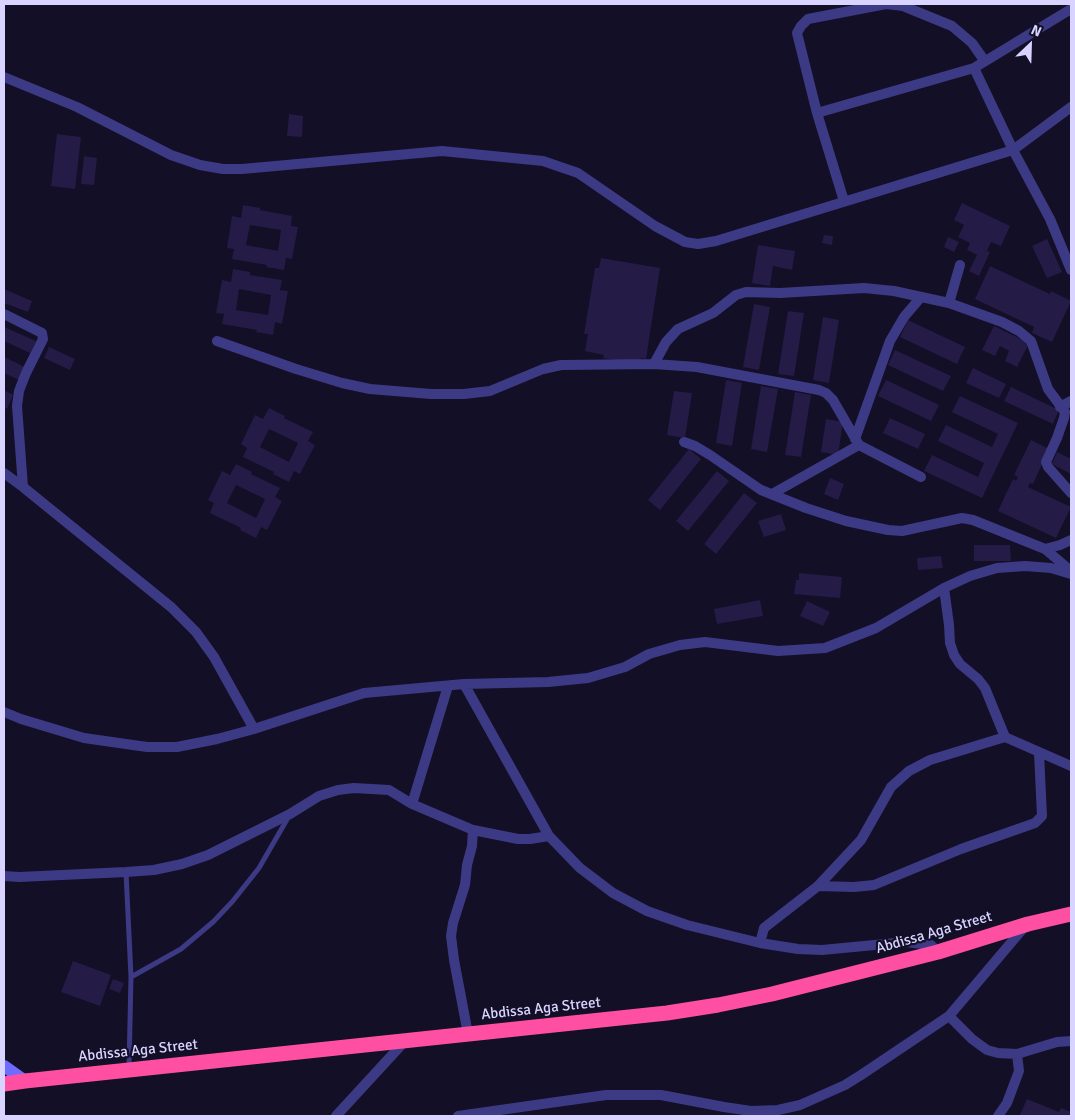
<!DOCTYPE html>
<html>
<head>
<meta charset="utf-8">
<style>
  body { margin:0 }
  #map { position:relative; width:1075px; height:1120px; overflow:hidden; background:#130f26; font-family:Signika,sans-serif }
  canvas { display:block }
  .frame { position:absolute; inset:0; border:5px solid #d9d4ff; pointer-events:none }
  .north { position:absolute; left:1005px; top:20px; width:50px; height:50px; -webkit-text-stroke:4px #130f26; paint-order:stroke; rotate:24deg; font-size:14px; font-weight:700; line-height:20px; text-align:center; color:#d9d4ff }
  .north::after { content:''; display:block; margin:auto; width:18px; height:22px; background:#d9d4ff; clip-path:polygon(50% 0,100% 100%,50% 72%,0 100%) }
</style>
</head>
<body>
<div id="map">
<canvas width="1075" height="1120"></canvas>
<div class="frame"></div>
<div class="north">N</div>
</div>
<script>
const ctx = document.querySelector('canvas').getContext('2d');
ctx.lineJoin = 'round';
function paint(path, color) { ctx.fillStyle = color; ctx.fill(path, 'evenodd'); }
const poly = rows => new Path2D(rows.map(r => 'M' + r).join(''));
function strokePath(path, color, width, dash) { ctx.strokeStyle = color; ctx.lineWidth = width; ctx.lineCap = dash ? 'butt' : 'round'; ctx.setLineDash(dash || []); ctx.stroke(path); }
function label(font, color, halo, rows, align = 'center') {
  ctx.font = font + ' Signika,sans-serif'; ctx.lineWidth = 4.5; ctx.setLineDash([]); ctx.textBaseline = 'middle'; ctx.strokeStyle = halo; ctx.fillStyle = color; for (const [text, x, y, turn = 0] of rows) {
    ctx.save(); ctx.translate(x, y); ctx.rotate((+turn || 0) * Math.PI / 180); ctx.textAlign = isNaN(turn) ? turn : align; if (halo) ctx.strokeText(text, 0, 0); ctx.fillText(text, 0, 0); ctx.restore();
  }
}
const building = poly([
  [289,114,303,116,302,137,287,136],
  [57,134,81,137,75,189,51,186],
  [84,156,97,158,94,185,81,184],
  [962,203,1010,226,1001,246,991,242,987,251,990,252,979,276,969,271,977,255,967,250,970,243,958,237,964,225,954,220],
  [243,205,260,208,260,210,292,216,291,226,298,227,292,259,286,258,284,270,266,267,267,265,232,259,234,249,227,248,232,216,241,218],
  [250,225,281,230,278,251,246,245],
  [824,235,833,236,832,245,822,243],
  [948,237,959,242,954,252,944,247],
  [1047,239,1062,272,1047,278,1032,246],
  [758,245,795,251,792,270,773,266,770,286,752,283],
  [601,258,660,268,646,359,641,358,640,364,603,358,604,355,585,351,588,334,584,334,595,268,599,268],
  [990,266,1050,294,1051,291,1071,301,1052,342,1032,333,1034,327,975,299],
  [233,269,250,272,250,275,282,280,280,290,288,291,282,324,275,322,273,335,256,332,257,330,222,324,224,314,216,313,222,280,231,282],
  [239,289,271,295,268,315,236,310],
  [4,289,32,301,28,312,4,303],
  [754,304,770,307,759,370,743,367],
  [788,311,804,313,794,376,778,374],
  [823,317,839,320,829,383,813,380],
  [908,320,965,347,957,364,900,337],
  [994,326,1029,343,1017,367,1005,361,1009,351,1000,346,995,356,982,350],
  [4,327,36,341,30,353,4,341],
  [49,347,75,359,70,370,44,358],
  [895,350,951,376,943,391,888,365],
  [4,357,27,368,21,381,4,373],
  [973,368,1006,384,999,398,966,383],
  [726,380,742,383,732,446,716,443],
  [886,380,939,405,931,421,878,396],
  [761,386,778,389,767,452,751,449],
  [1011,387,1059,410,1053,424,1004,401],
  [4,390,13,395,7,409,4,407],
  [674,391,692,393,685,438,667,435],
  [795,392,811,395,801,457,785,455],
  [960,396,1018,423,982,498,924,471,932,455,978,477,984,463,938,441,946,425,992,447,998,434,952,412],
  [269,408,285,416,284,418,313,432,308,441,315,445,300,474,294,471,289,482,273,474,274,472,243,457,247,448,241,444,255,415,263,419],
  [269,429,298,443,289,462,260,447],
  [890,418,925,434,918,449,883,433],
  [826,419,843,422,838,455,821,452],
  [1031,440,1049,449,1033,484,1030,483,1028,487,1071,507,1056,538,998,511,1013,479,1016,481,1018,477,1014,475],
  [689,449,701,459,660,510,648,500],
  [1057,452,1071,459,1071,474,1052,464],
  [236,464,252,472,251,474,280,488,275,497,282,501,267,530,261,527,256,538,240,530,241,528,210,513,214,503,208,500,222,471,230,475],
  [236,485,265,499,256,518,227,503],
  [717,471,729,481,688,531,676,521],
  [830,478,844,484,838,500,824,494],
  [744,493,757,503,716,554,704,544],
  [781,514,786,530,764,537,758,521],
  [974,545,1010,545,1011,561,974,561],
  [941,556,943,568,918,570,917,558],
  [799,573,842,577,840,598,794,594,796,580,799,580],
  [760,600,763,616,717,624,714,609],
  [807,601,830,612,823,626,800,616],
  [73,961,111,975,100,1006,61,992],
  [113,979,124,983,120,993,109,989],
  [1027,1099,1059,1112,1061,1108,1071,1112,1069,1116,1024,1116,1020,1115]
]);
const lane = poly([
  [126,872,131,977,129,1067],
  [131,977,181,949,213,922,232,902,259,868,289,816]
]);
const street = poly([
  [974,68,1013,150,1050,219,1071,270],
  [4,77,77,107,171,155,200,165,223,169,242,169,442,151,543,161,578,173,655,226,685,242,698,244,716,241,1013,150,1071,107],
  [817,113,974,68,1071,9],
  [844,201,817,113,797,33,801,26,808,19,886,4,903,6,952,26,972,43,984,60],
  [949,303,1002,322,1019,331,1031,341,1048,389,1065,412,1064,418,1057,438,1046,462,1048,467,1071,493],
  [4,314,42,333,43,339,26,373,19,391,17,406,23,487],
  [217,341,296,369,342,383,370,389,431,394,464,394,490,391,543,369,561,365,654,364,697,367,819,390,826,393,833,400,859,445],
  [654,364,666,342,678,329,713,313,736,295,746,292,780,293,864,288,894,291,949,303,960,265],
  [1060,407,1071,401],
  [855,439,890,341,904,317,921,297],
  [684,442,695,446,710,455,761,490,806,508,846,521,888,530,902,531,962,518,973,520,1045,549,1071,571],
  [4,473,23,487,171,607,196,632,214,657,254,729],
  [772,494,859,445,921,477],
  [1045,549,1060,545,1071,540],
  [944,588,949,625,950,643,954,655,960,664,978,679,985,688,1005,737],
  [464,684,549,836,580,868,613,893,647,911,687,925,760,943,798,949,822,950,906,942,931,945,938,952],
  [4,712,21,719,84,738,147,747,177,747,217,739,254,729,364,693,464,684,548,682,588,678,625,667,649,654,680,645,705,642,778,651,825,648,876,628,944,588,970,576,997,568,1025,566,1051,568,1071,574],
  [412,804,448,686],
  [4,876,19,877,126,872,154,870,182,864,208,855,290,814,319,796,338,790,354,788,389,790,412,804,473,830,518,839,530,839,549,836],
  [818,886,854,887,874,885,961,849,1035,823,1042,816,1039,753],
  [760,943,764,928,818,886,861,840,891,787,909,771,930,760,1005,737,1071,766],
  [949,1016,972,1039,987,1050,998,1053,1017,1054,1057,1042,1071,1041],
  [468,1034,454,960,451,936,453,923,465,885,467,865,472,846,473,830],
  [336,1116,405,1041],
  [458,1116,606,1095,661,1095,724,1107,751,1111,778,1110,800,1105,845,1085,861,1075,949,1016,1026,925],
  [998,1116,1007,1103,1019,1071,1017,1054]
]);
const secondary = poly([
  [4,1066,25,1081]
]);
const highway = poly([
  [4,1084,25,1081,667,1013,718,1005,772,994,938,952,1028,924,1071,914]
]);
const streetNames = [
  ["Abdissa Aga Street",934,933,-16],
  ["Abdissa Aga Street",541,1009,-6],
  ["Abdissa Aga Street",138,1051,-6]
];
paint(building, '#241b47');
strokePath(lane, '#3d3a85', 5);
strokePath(street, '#3d3a85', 10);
strokePath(secondary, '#6f6bff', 12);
strokePath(highway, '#ff4fa3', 15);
label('15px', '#d9d4ff', '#130f26', streetNames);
</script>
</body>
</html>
